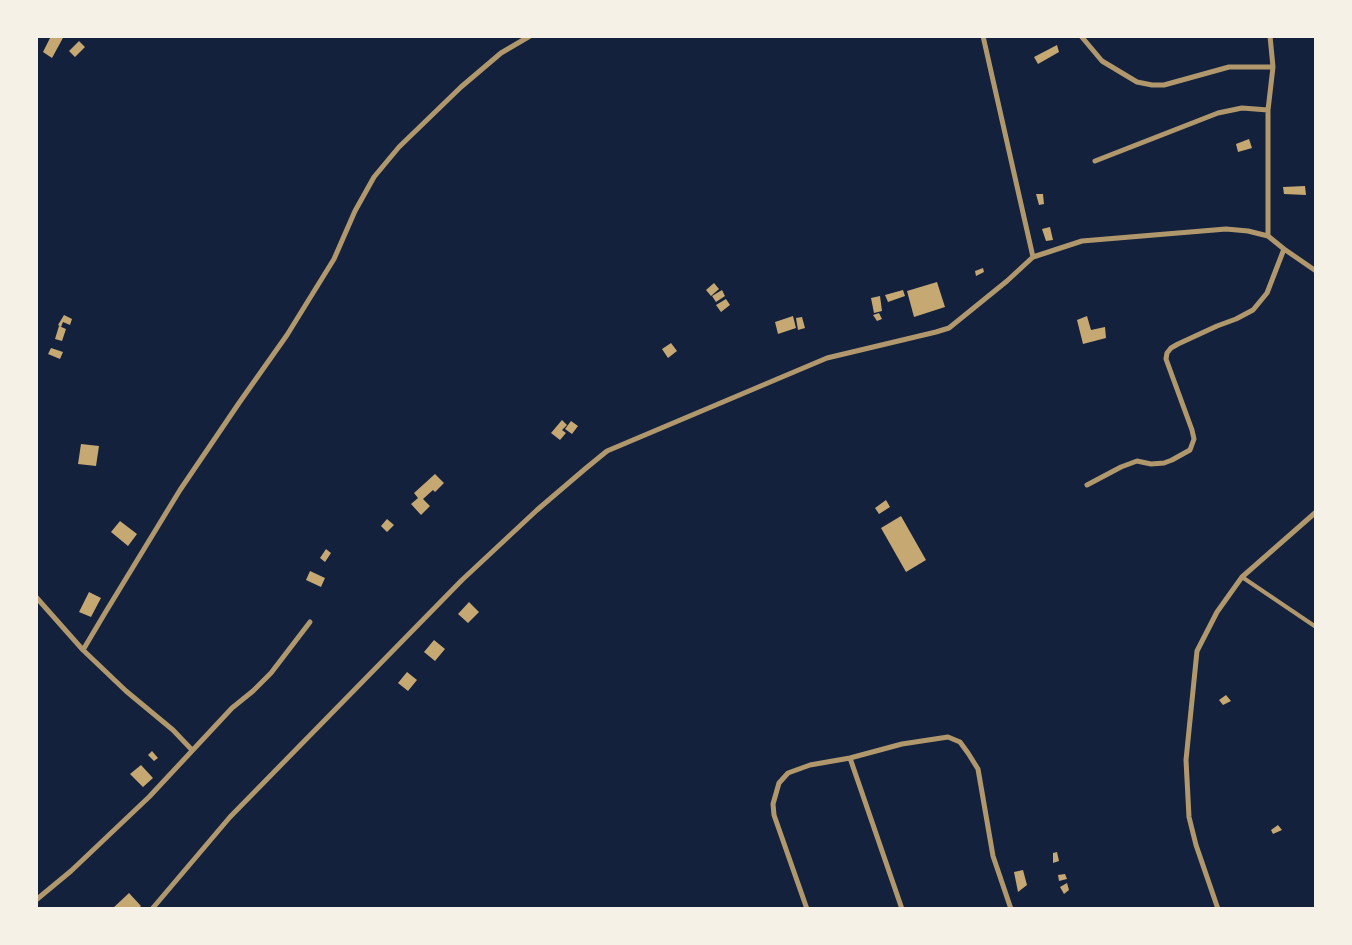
<!DOCTYPE html>
<html>
<head>
<meta charset="utf-8">
<style>
  body { margin:0 }
  #map { position:relative; width:1352px; height:945px; overflow:hidden; background:#14213d; font-family:Jost,sans-serif }
  canvas { display:block }
  .frame { position:absolute; inset:0; border:38px solid #f6f1e7; pointer-events:none }
</style>
</head>
<body>
<div id="map">
<canvas width="1352" height="945"></canvas>
<div class="frame"></div>
</div>
<script>
const ctx = document.querySelector('canvas').getContext('2d');
ctx.lineJoin = 'round';
function paint(path, color) { ctx.fillStyle = color; ctx.fill(path, 'evenodd'); }
const poly = rows => new Path2D(rows.map(r => 'M' + r).join(''));
function strokePath(path, color, width, dash) { ctx.strokeStyle = color; ctx.lineWidth = width; ctx.lineCap = dash ? 'butt' : 'round'; ctx.setLineDash(dash || []); ctx.stroke(path); }
const building = poly([
  [51,36,64,36,52,58,43,52],
  [79,41,85,47,75,57,69,51],
  [1057,45,1059,52,1038,64,1034,57],
  [1249,139,1252,148,1238,152,1236,144],
  [1305,186,1306,195,1284,194,1283,187],
  [1036,194,1043,194,1044,204,1039,205],
  [1050,227,1053,240,1046,241,1042,229],
  [983,268,984,272,976,276,975,271],
  [937,282,945,307,914,317,907,291],
  [714,283,719,289,711,296,706,290],
  [722,290,725,296,716,302,712,296],
  [903,290,905,296,888,302,885,295],
  [880,296,882,311,874,313,871,298],
  [726,299,730,305,721,312,716,305],
  [879,313,882,319,877,321,873,315],
  [64,315,72,319,70,325,63,322,61,327,58,325],
  [793,316,796,328,778,334,775,322],
  [1087,316,1091,330,1105,327,1106,338,1083,344,1077,320],
  [802,317,805,328,798,330,796,318],
  [59,326,66,329,62,341,55,339],
  [671,343,677,351,668,358,662,349],
  [51,348,63,352,60,359,48,354],
  [562,420,567,425,562,430,566,433,560,440,551,433],
  [571,421,578,426,572,434,565,429],
  [81,444,99,446,96,466,78,464],
  [435,474,444,483,435,492,433,490,423,499,430,506,421,515,411,504,418,498,414,493],
  [886,500,890,507,879,514,875,508],
  [901,516,926,560,906,572,881,528],
  [387,519,394,525,387,532,381,526],
  [120,521,137,534,128,546,111,532],
  [326,549,331,553,325,562,320,558],
  [310,571,325,578,321,587,306,580],
  [89,592,101,598,91,617,79,612],
  [469,602,479,612,468,623,458,614],
  [434,640,445,649,435,661,424,652],
  [407,672,417,680,408,691,398,683],
  [1226,695,1231,701,1223,705,1219,700],
  [152,751,158,758,154,761,148,755],
  [141,765,153,778,143,787,130,774],
  [1278,825,1282,830,1273,834,1271,830],
  [1057,852,1059,861,1053,863,1053,853],
  [1023,870,1027,885,1018,892,1014,872],
  [1065,874,1067,879,1059,881,1058,875],
  [1067,883,1069,890,1064,894,1060,887],
  [129,893,141,906,138,909,112,909]
]);
const service = poly([
  [1242,577,1316,627]
]);
const minor = poly([
  [983,36,1033,257],
  [1081,36,1102,61,1137,82,1152,85,1164,85,1229,67,1273,67],
  [1095,161,1218,113,1242,108,1268,110],
  [1268,236,1268,110,1273,67,1270,36],
  [1087,485,1121,467,1137,461,1151,464,1164,463,1172,460,1190,450,1194,439,1192,430,1166,359,1167,353,1171,348,1178,344,1217,326,1236,319,1253,310,1267,293,1284,249],
  [36,597,83,650,126,691,173,730,192,750],
  [83,650,105,613,180,490,239,403,287,335,334,259,355,211,374,177,399,147,461,87,501,53,530,36],
  [850,758,902,909],
  [36,900,71,871,149,797,232,708,253,691,271,673,310,622],
  [152,909,230,817,462,580,537,510,585,469,607,451,827,358,936,332,949,328,1007,281,1033,257,1082,241,1226,229,1248,231,1268,236,1284,249,1316,271],
  [807,909,774,815,773,804,779,783,788,773,810,765,850,758,902,744,948,737,960,742,968,753,978,769,993,856,1011,909],
  [1218,909,1196,845,1189,817,1186,760,1197,651,1217,612,1242,577,1316,512]
]);
paint(building, '#c6a872');
strokePath(service, '#b1986c', 4);
strokePath(minor, '#b1986c', 5);
</script>
</body>
</html>
